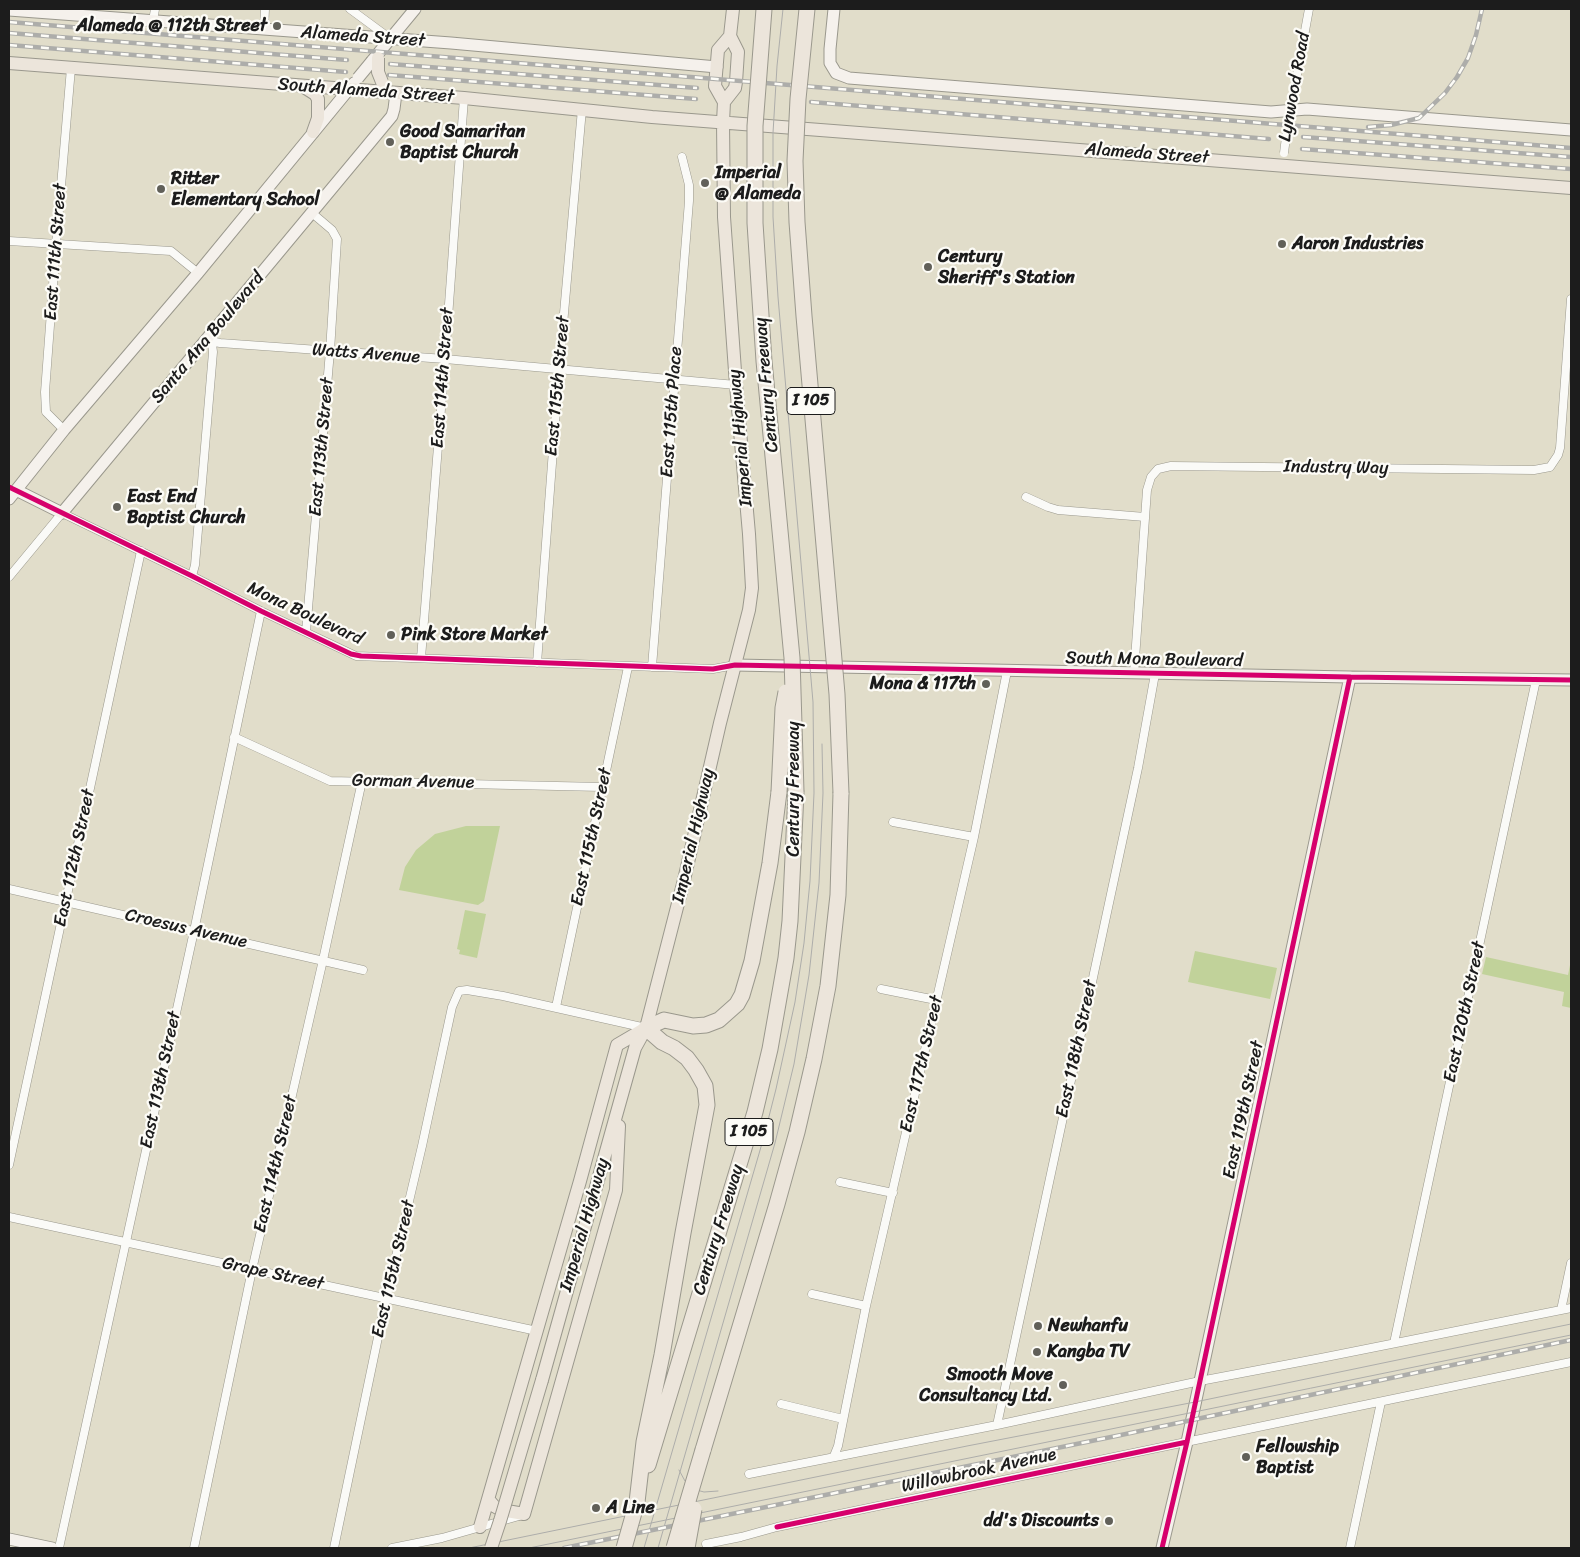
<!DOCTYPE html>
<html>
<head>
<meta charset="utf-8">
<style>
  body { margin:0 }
  #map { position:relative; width:1580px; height:1557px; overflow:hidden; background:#e1ddca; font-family:Sriracha,sans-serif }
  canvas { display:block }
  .frame { position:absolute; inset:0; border:10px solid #1c1c1c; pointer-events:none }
</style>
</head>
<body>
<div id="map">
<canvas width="1580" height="1557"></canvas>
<div class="frame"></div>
</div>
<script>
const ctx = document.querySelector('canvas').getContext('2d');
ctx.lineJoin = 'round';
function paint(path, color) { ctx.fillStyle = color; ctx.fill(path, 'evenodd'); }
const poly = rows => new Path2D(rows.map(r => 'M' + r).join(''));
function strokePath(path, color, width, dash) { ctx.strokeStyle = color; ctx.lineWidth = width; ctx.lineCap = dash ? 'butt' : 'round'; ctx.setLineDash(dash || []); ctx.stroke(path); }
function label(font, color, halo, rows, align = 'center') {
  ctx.font = font + ' Sriracha,sans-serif'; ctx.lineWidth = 4.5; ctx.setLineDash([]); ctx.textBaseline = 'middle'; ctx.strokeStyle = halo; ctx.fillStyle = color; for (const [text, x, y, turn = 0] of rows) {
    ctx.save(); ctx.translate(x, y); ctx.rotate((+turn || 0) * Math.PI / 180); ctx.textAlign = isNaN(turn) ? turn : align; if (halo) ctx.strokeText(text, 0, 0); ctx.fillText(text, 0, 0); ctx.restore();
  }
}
const green = poly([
  [466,826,500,826,484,901,478,905,399,890,405,867,416,850,435,834],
  [465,910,486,914,477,958,459,954,460,950,457,949],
  [1195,951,1277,968,1270,999,1188,982],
  [1486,957,1568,975,1571,960,1571,1008,1562,1006,1564,992,1482,974]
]);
const street = poly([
  [350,9,388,37],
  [153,21,155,9],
  [264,29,265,9],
  [1287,129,1309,9],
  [9,241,171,251,198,273],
  [206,340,220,343,445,359,736,385],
  [64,430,46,412,45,392,56,245,71,68],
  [1026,497,1048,507,1058,510,1145,517],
  [192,576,195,565,213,352,212,344,206,340],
  [9,577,62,513,192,576,261,611,356,656,713,669,735,665],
  [306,632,330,351,337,239,332,230,312,213],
  [421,658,445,359,464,98],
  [537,663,559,370,582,109],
  [652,667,689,201,689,185,682,157],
  [1134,673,1147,490,1151,477,1158,469,1171,466,1534,470,1550,467,1558,455,1560,448,1571,299],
  [234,737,330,781,602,787],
  [893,822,974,837],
  [9,889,363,970],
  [881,989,936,1000],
  [556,1007,628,667],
  [9,1165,141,551],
  [840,1182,893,1193],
  [9,1217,537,1331],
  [812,1294,866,1306],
  [1561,1310,1571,1263],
  [1394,1343,1536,680],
  [781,1404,843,1419],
  [997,1425,1138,768,1155,674],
  [834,1456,838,1446,866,1306,974,837,1007,671],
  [749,1474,997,1425,1200,1381,1321,1358,1571,1308],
  [706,1544,741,1537,777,1527,1571,1362],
  [59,1548,194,931,261,611],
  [194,1548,252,1270,323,960,362,781],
  [334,1548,386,1299,422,1146,452,1007,459,991,467,990,503,996,646,1028],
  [392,1548,442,1538,519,1516],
  [1350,1548,1381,1402]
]);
const secondary = poly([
  [834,9,830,49,830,63,836,73,849,78,1271,112,1307,109,1571,130],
  [9,10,451,43,717,67],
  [372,61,415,9],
  [16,490,62,513,392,116,394,109,396,93],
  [9,499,64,430,198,273,354,83],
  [735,665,1350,677,1571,680],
  [9,1539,52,1548],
  [1162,1548,1187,1442,1350,677]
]);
const primary = poly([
  [9,63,464,98,652,117,1571,188],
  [304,87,315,94,318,99,318,118,313,132],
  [724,102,735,88,736,82,738,52,730,36],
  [542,1380,635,1048,646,1028,684,880,720,723,749,610,752,588,749,534,736,385,724,217,723,122,724,102,715,86,718,50,730,36,733,9],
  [488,1499,494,1506,501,1510,524,1514,616,1190,619,1126],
  [480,1527,580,1181,617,1045,646,1028]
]);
const highway = poly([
  [703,1450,777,1204,797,1132,814,1059,828,986,838,895,841,793],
  [648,1465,755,1112,770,1049,786,958,790,921,796,792],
  [637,1502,644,1442,662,1355,683,1233,707,1105,705,1086,696,1070,687,1058,674,1048,662,1042,646,1028,664,1020,693,1026,706,1025,719,1020,737,1004,742,995,752,961,770,863,779,792]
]);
const tram = poly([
  [679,1470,685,1481,693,1489,704,1492,718,1491],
  [469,1548,967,1446,1195,1402,1571,1324],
  [529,1548,1571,1335],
  [644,1548,763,1140,776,1089,795,1002,804,943,810,881,814,793,813,702,778,297,773,217,773,133,777,66,783,9],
  [658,1548,775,1143,794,1064,809,975,819,883,823,793,822,744]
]);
const rail = poly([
  [9,22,1571,148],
  [9,33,347,60],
  [9,45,346,72],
  [390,64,697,88],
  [389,75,696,99],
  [811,102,1269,139],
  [1368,127,1391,125,1419,118,1445,93,1457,77,1468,58,1476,35,1482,9],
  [1303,137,1571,157],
  [1302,149,1571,169],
  [564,1548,1121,1435,1571,1340]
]);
const streetBridge = poly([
  [1284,153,1287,129]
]);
const secondaryBridge = poly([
  [358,78,372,61]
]);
const primaryBridge = poly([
  [378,58,378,72,382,82],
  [491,1548,500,1521,542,1380]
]);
const highwayBridge = poly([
  [764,9,755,126,755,223,764,361,792,658,796,792],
  [807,9,798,99,795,161,797,222,804,316,837,694,841,793],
  [779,792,783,708,786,692],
  [624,1548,637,1502],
  [674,1548,703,1450],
  [687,1548,694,1509]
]);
const cycleway = poly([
  [9,487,192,576,261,611,351,654,361,656,713,669,735,665,1350,677,1571,680],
  [777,1527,1187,1442],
  [1162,1548,1187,1442,1350,677]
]);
const markers = [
  [277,26,5,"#616059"],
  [390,142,5,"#616059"],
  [705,183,5,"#616059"],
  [161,189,5,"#616059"],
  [1282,244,5,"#616059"],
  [928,267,5,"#616059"],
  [117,507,5,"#616059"],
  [391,635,5,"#616059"],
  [986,684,5,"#616059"],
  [1038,1326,5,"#616059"],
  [1037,1352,5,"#616059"],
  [1063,1385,5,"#616059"],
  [1246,1457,5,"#616059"],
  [596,1508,5,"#616059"],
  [1109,1521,5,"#616059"]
];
const shields = [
  [811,401,48],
  [749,1132,48]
];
const shieldNames = [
  ["I 105",811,401],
  ["I 105",749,1132]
];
const poiNames = [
  ["Alameda @ 112th Street",267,26,"right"],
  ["Good Samaritan",400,132],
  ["Baptist Church",400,153],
  ["Imperial",715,173],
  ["@ Alameda",715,194],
  ["Ritter",171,179],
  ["Elementary School",171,200],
  ["Aaron Industries",1292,244],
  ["Century",938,257],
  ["Sheriff's Station",938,278],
  ["East End",127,497],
  ["Baptist Church",127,518],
  ["Pink Store Market",401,635],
  ["Mona & 117th",976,684,"right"],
  ["Newhanfu",1048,1326],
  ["Kangba TV",1047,1352],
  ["Smooth Move",1053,1375,"right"],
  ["Consultancy Ltd.",1053,1396,"right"],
  ["Fellowship",1256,1447],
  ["Baptist",1256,1468],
  ["A Line",606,1508],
  ["dd's Discounts",1099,1521,"right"]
];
const streetNames = [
  ["Alameda Street",363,37,4],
  ["Lynwood Road",1295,87,-80],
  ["South Alameda Street",366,91,4],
  ["Alameda Street",1147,154,4],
  ["East 111th Street",56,252,-86],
  ["Santa Ana Boulevard",208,338,-50],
  ["Watts Avenue",366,354,4],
  ["East 114th Street",443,378,-86],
  ["Century Freeway",767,385,-95],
  ["East 115th Street",558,386,-85],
  ["East 115th Place",672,412,-86],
  ["Imperial Highway",741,438,-95],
  ["East 113th Street",322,447,-85],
  ["Industry Way",1336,468,1],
  ["Mona Boulevard",305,614,25],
  ["South Mona Boulevard",1154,660,1],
  ["Gorman Avenue",413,782,1],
  ["Century Freeway",794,789,-90],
  ["Imperial Highway",694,836,-77],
  ["East 115th Street",592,837,-78],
  ["East 112th Street",75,858,-78],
  ["Croesus Avenue",186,929,13],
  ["East 120th Street",1465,1012,-78],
  ["East 118th Street",1077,1049,-78],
  ["East 117th Street",922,1064,-77],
  ["East 113th Street",161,1080,-78],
  ["East 119th Street",1244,1110,-78],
  ["East 114th Street",276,1164,-77],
  ["Imperial Highway",585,1225,-74],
  ["Century Freeway",719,1230,-73],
  ["East 115th Street",394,1269,-77],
  ["Grape Street",273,1274,12],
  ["Willowbrook Avenue",979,1471,-12]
];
paint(green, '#c1d29a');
strokePath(street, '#9a988d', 9);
strokePath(secondary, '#9a988d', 13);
strokePath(primary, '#9a988d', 14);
strokePath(highway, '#9a988d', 17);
strokePath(street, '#fafaf7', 8);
strokePath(secondary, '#f5f1ec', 11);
strokePath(primary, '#ece5db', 12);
strokePath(highway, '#ece5db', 15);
strokePath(tram, '#adadaa', 1);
strokePath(rail, '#adadaa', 4.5);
strokePath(rail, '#fdfcf7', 2.5, [8]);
strokePath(streetBridge, '#9a988d', 9, []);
strokePath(secondaryBridge, '#9a988d', 13, []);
strokePath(primaryBridge, '#9a988d', 14, []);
strokePath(highwayBridge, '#9a988d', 17, []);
strokePath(streetBridge, '#fafaf7', 8);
strokePath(secondaryBridge, '#f5f1ec', 11);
strokePath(primaryBridge, '#ece5db', 12);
strokePath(highwayBridge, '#ece5db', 15);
strokePath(cycleway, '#d6006c', 5);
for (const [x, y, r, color] of markers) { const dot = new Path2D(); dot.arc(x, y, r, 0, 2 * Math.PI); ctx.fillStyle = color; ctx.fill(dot); strokePath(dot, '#fdfcf7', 2); }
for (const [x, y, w] of shields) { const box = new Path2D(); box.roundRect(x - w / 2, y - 13.5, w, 27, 4); ctx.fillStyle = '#fdfcf7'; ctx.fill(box); strokePath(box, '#1c1c1c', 1); }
label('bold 16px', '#1c1c1c', null, shieldNames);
label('bold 18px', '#1c1c1c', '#fdfcf7', poiNames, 'left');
label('18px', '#1c1c1c', '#fdfcf7', streetNames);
</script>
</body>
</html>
